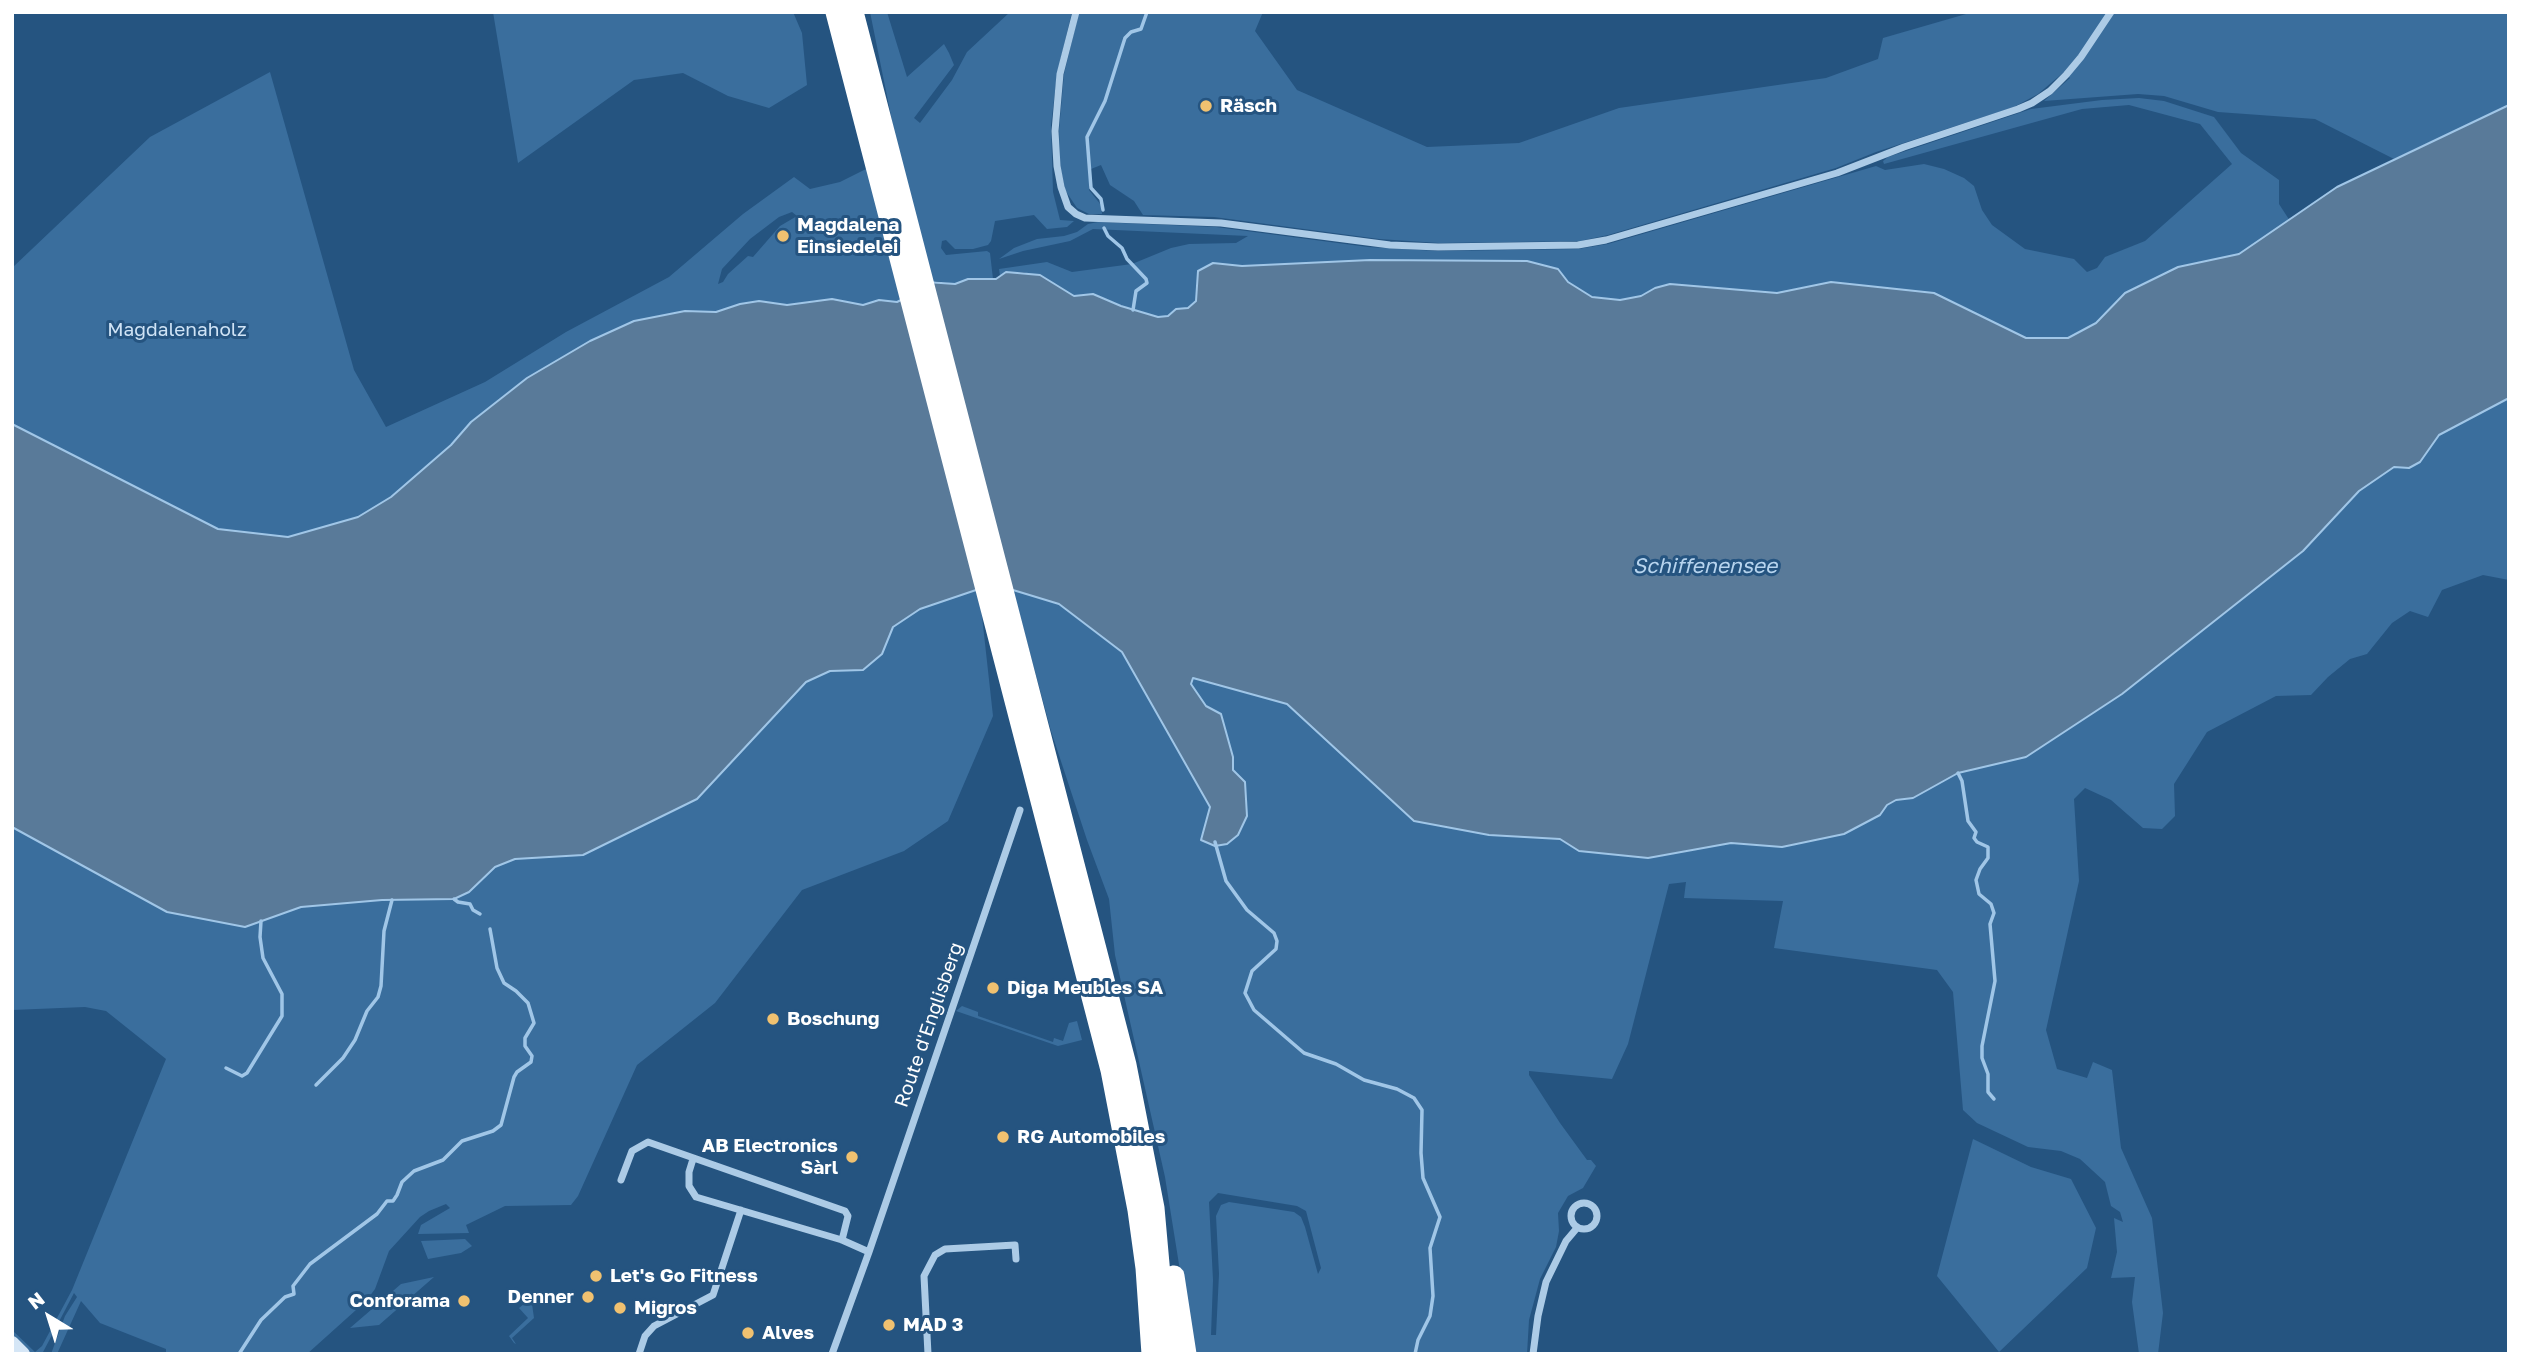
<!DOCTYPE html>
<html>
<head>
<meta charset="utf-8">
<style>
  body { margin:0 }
  #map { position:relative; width:2521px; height:1366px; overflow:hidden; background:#255480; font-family:"Golos Text",sans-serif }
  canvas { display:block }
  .frame { position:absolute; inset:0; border:14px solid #fff; pointer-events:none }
  .north { position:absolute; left:14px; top:1282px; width:70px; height:70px; -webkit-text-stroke:5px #255480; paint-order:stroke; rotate:322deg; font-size:19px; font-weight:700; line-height:28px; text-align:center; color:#fff }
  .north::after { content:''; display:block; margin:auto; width:24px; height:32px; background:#fff; clip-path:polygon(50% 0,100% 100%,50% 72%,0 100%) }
</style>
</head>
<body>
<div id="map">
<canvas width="2521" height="1366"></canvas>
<div class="frame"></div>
<div class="north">N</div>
</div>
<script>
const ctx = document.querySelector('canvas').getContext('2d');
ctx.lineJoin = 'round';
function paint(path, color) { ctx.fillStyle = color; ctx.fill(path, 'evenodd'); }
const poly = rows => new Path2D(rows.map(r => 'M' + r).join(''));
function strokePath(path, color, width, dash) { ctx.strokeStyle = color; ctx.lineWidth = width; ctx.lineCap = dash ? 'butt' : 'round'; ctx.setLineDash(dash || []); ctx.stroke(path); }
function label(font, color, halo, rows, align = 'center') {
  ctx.font = font + ' "Golos Text",sans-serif'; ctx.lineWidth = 6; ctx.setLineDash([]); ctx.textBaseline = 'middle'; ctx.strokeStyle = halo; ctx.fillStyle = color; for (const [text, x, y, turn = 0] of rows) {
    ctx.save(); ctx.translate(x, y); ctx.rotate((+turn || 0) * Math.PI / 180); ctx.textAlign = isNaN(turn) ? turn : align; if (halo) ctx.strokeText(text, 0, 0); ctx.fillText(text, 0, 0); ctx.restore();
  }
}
const green = poly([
  [493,12,793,12,802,33,807,85,769,108,728,96,683,73,634,80,518,163],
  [870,12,887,12,907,77,944,44,949,53,954,65,914,118,920,123,952,80,967,52,1010,12,1072,12,1057,74,1051,125,1053,192,1060,220,1074,221,1067,227,1047,229,1034,215,995,221,991,241,988,245,973,249,955,249,946,240,942,241,941,248,946,255,987,251,990,253,993,279,968,279,955,284,936,281,897,302,879,300,863,305,817,300,787,305,759,301,740,304,716,312,685,311,471,422,451,445,391,497,358,517,288,537,218,529,12,424,12,268,150,137,270,72,354,370,386,427,485,382,566,332,669,277,743,214,794,177,810,189,840,182,866,169,904,180],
  [792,212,797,216,780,226,753,257,748,256,728,274,723,282,718,284,722,269,750,239,779,217],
  [1079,12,1263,12,1255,31,1297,90,1427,147,1519,143,1619,108,1826,78,1878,59,1883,38,1973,12,2509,12,2509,105,2394,159,2315,119,2218,112,2164,96,2138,94,2044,101,2070,78,2064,72,2038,94,2014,107,1876,152,1836,168,1608,235,1580,241,1439,243,1379,239,1214,217,1143,215,1134,201,1110,185,1101,165,1091,169,1089,177,1089,190,1101,205,1102,214,1089,214,1077,208,1065,190,1060,166,1059,130,1064,74],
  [2139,98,2164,101,2214,117,2241,153,2279,180,2279,204,2290,221,2239,254,2178,267,2125,293,2096,323,2068,338,2026,338,1933,293,1831,282,1777,293,1670,284,1655,288,1641,296,1620,300,1592,297,1568,282,1558,269,1527,261,1242,266,1213,263,1198,271,1196,301,1188,308,1176,309,1168,316,1157,317,1121,306,1093,294,1074,297,1024,272,1006,272,1000,276,999,269,1047,262,1072,272,1132,264,1171,248,1189,244,1236,243,1248,236,1093,229,1070,241,1023,251,999,259,1014,248,1037,239,1064,236,1077,232,1088,224,1098,222,1216,227,1368,247,1437,251,1578,249,1608,244,1876,166,1885,170,1924,164,1944,169,1964,178,1974,186,1982,210,1992,225,2025,249,2074,259,2087,272,2097,268,2105,257,2145,241,2232,164,2200,124,2129,105,2082,109,1884,164,1883,161,1888,157,2031,109,2102,100],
  [2509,398,2509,580,2483,575,2442,590,2428,617,2410,611,2392,623,2367,654,2350,659,2328,677,2311,695,2276,696,2207,732,2174,784,2175,816,2162,829,2143,828,2111,800,2085,788,2074,799,2079,881,2046,1030,2057,1069,2087,1078,2093,1062,2112,1070,2121,1148,2152,1218,2163,1313,2158,1354,2139,1354,2132,1302,2135,1277,2111,1278,2117,1252,2114,1218,2123,1222,2120,1212,2111,1206,2105,1182,2080,1159,2061,1151,2028,1147,1977,1123,1963,1110,1953,992,1937,970,1774,948,1783,901,1684,898,1686,882,1669,884,1628,1044,1612,1079,1529,1071,1529,1075,1560,1123,1587,1160,1591,1160,1596,1166,1583,1188,1568,1196,1558,1213,1559,1231,1556,1247,1540,1279,1529,1320,1527,1354,1187,1354,1190,1333,1165,1177,1115,955,1109,899,1087,840,1051,731,1013,590,1059,604,1122,652,1210,807,1201,840,1233,770,1206,706,1191,684,1193,678,1287,704,1414,821,1489,835,1560,839,1579,851,1648,858,1731,843,1782,847,1880,815,1887,805,1896,800,1913,798,1958,773,2026,757,2122,694,2303,551,2359,491,2394,467,2409,468,2420,462,2439,435],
  [1218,1193,1297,1206,1306,1211,1321,1268,1318,1274,1305,1227,1301,1217,1294,1212,1229,1202,1221,1205,1216,1216,1219,1274,1216,1335,1211,1335,1213,1280,1209,1202],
  [979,589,993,716,948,821,904,851,802,890,715,1003,637,1065,578,1196,571,1205,505,1206,466,1225,469,1233,418,1234,421,1225,450,1208,446,1204,429,1211,420,1217,389,1251,375,1289,366,1301,307,1354,166,1354,166,1349,100,1323,81,1301,57,1354,51,1354,65,1316,77,1297,74,1293,42,1354,30,1354,12,1336,12,1330,35,1352,42,1346,72,1290,166,1059,106,1011,85,1007,12,1010,12,827,167,912,244,927,301,907,382,900,454,899,469,892,495,867,515,859,583,855,697,799,806,682,830,671,863,670,882,654,893,627,920,609],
  [962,1006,978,1012,978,1016,1053,1042,1054,1038,1063,1041,1069,1023,1077,1021,1082,1040,1058,1046,956,1011],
  [1973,1139,2031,1167,2071,1179,2096,1228,2087,1268,1999,1352,1937,1276],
  [465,1239,472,1246,461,1253,428,1259,421,1241],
  [434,1277,379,1325,350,1328,401,1284],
  [527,1293,531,1297,534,1318,512,1338,516,1344,514,1343,509,1336,528,1318,519,1308,524,1304,519,1298]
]);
const water = poly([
  [2509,105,2509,398,2439,435,2420,462,2409,468,2394,467,2359,491,2303,551,2122,694,2026,757,1958,773,1913,798,1896,800,1887,805,1880,815,1844,834,1782,847,1731,843,1648,858,1579,851,1560,839,1489,835,1414,821,1287,704,1193,678,1191,684,1206,706,1221,714,1233,757,1233,770,1245,782,1247,816,1238,835,1227,844,1215,846,1201,840,1210,807,1122,652,1059,604,1013,590,979,589,920,609,893,627,882,654,863,670,830,671,806,682,697,799,583,855,515,859,495,867,469,892,454,899,382,900,301,907,245,927,167,912,12,827,12,424,218,529,288,537,358,517,391,497,451,445,471,422,527,378,590,341,634,321,685,311,716,312,740,304,759,301,787,305,832,299,863,305,879,300,897,302,911,295,927,282,955,284,968,279,996,279,1006,272,1040,275,1074,296,1093,294,1121,306,1158,317,1168,316,1176,309,1188,308,1196,301,1198,271,1213,263,1242,266,1370,260,1527,261,1558,269,1568,282,1592,297,1620,300,1641,296,1655,288,1670,284,1777,293,1831,282,1934,293,2026,338,2068,338,2096,323,2125,293,2178,267,2239,254,2337,187,2509,105]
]);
const stream = poly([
  [1103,210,1101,199,1091,188,1087,137,1105,101,1125,38,1131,32,1141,29,1147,12],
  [1104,228,1108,236,1122,248,1127,259,1146,279,1147,283,1136,291,1133,310],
  [1958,773,1962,781,1968,821,1976,832,1974,838,1977,842,1988,847,1988,858,1980,869,1976,880,1979,894,1991,904,1994,913,1990,924,1995,981,1982,1046,1982,1058,1988,1074,1988,1092,1994,1099],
  [1215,842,1226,881,1247,910,1274,933,1277,941,1276,949,1252,971,1245,993,1254,1010,1304,1053,1336,1064,1364,1080,1397,1089,1414,1098,1422,1110,1421,1153,1423,1178,1440,1217,1430,1248,1433,1296,1430,1316,1418,1340,1415,1354],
  [454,899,458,902,470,904,473,910,480,914],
  [226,1068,242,1076,247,1073,282,1016,282,994,263,958,260,937,261,921],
  [316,1085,343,1058,355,1040,367,1011,378,997,381,986,384,931,392,900],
  [239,1354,261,1320,285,1297,294,1294,293,1286,310,1264,377,1214,387,1201,393,1201,397,1195,402,1182,414,1171,443,1160,462,1141,493,1131,501,1125,514,1077,517,1072,531,1062,532,1056,525,1046,525,1038,534,1023,528,1003,516,991,504,983,497,968,490,929]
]);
const street = poly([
  [1076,12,1060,74,1055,131,1057,166,1061,187,1068,207,1076,214,1085,218,1221,223,1390,245,1438,247,1578,245,1606,240,1837,173,1904,147,2018,109,2032,103,2050,91,2066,75,2081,57,2111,12],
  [693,1159,689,1172,689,1186,696,1197,842,1240,869,1252],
  [621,1180,632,1151,648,1142,845,1211,848,1216,842,1240],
  '1571 1216a13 13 0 1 1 26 0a13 13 0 1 1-26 0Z',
  [639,1354,645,1336,654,1326,713,1295,741,1210],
  [832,1354,869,1252,1020,810],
  [928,1354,924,1276,935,1255,945,1249,1015,1245,1016,1259],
  [1533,1354,1538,1316,1546,1282,1566,1241,1577,1228]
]);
const secondary = poly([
  [12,1343,23,1354]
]);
const highway = poly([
  [836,12,1111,1070,1138,1210,1146,1268,1152,1354],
  [853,12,1126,1065,1154,1208,1167,1354],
  [1174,1276,1186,1354]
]);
const markers = [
  [1206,106,7,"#f0c170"],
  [783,236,7,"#f0c170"],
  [993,988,7,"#f0c170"],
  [773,1019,7,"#f0c170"],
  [1003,1137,7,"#f0c170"],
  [852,1157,7,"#f0c170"],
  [596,1276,7,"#f0c170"],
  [588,1297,7,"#f0c170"],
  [464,1301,7,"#f0c170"],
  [620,1308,7,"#f0c170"],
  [889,1325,7,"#f0c170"],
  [748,1333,7,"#f0c170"]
];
const poiNames = [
  ["Räsch",1220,106],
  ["Magdalena",797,225],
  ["Einsiedelei",797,247],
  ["Diga Meubles SA",1007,988],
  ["Boschung",787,1019],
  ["RG Automobiles",1017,1137],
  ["AB Electronics",838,1146,"right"],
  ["Sàrl",838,1168,"right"],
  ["Let's Go Fitness",610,1276],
  ["Denner",574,1297,"right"],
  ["Conforama",450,1301,"right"],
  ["Migros",634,1308],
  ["MAD 3",903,1325],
  ["Alves",762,1333]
];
const parkNames = [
  ["Magdalenaholz",177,330]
];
const streetNames = [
  ["Route d'Englisberg",929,1025,-71]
];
const waterNames = [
  ["Schiffenensee",1705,566]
];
paint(green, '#3a6e9d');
paint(water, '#597a99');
strokePath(water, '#a0c6e7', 2);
strokePath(stream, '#a0c6e7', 3.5);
strokePath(street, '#accbe6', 7);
strokePath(secondary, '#d5e6f6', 14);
strokePath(highway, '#fff', 21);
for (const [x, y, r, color] of markers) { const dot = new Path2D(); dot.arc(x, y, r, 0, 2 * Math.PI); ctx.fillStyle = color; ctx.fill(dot); strokePath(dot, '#255480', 2.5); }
label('bold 19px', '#fff', '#255480', poiNames, 'left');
label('19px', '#cfe3f5', '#255480', parkNames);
label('19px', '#fff', '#255480', streetNames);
label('italic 21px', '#b7d4ee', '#255480', waterNames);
</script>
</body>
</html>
